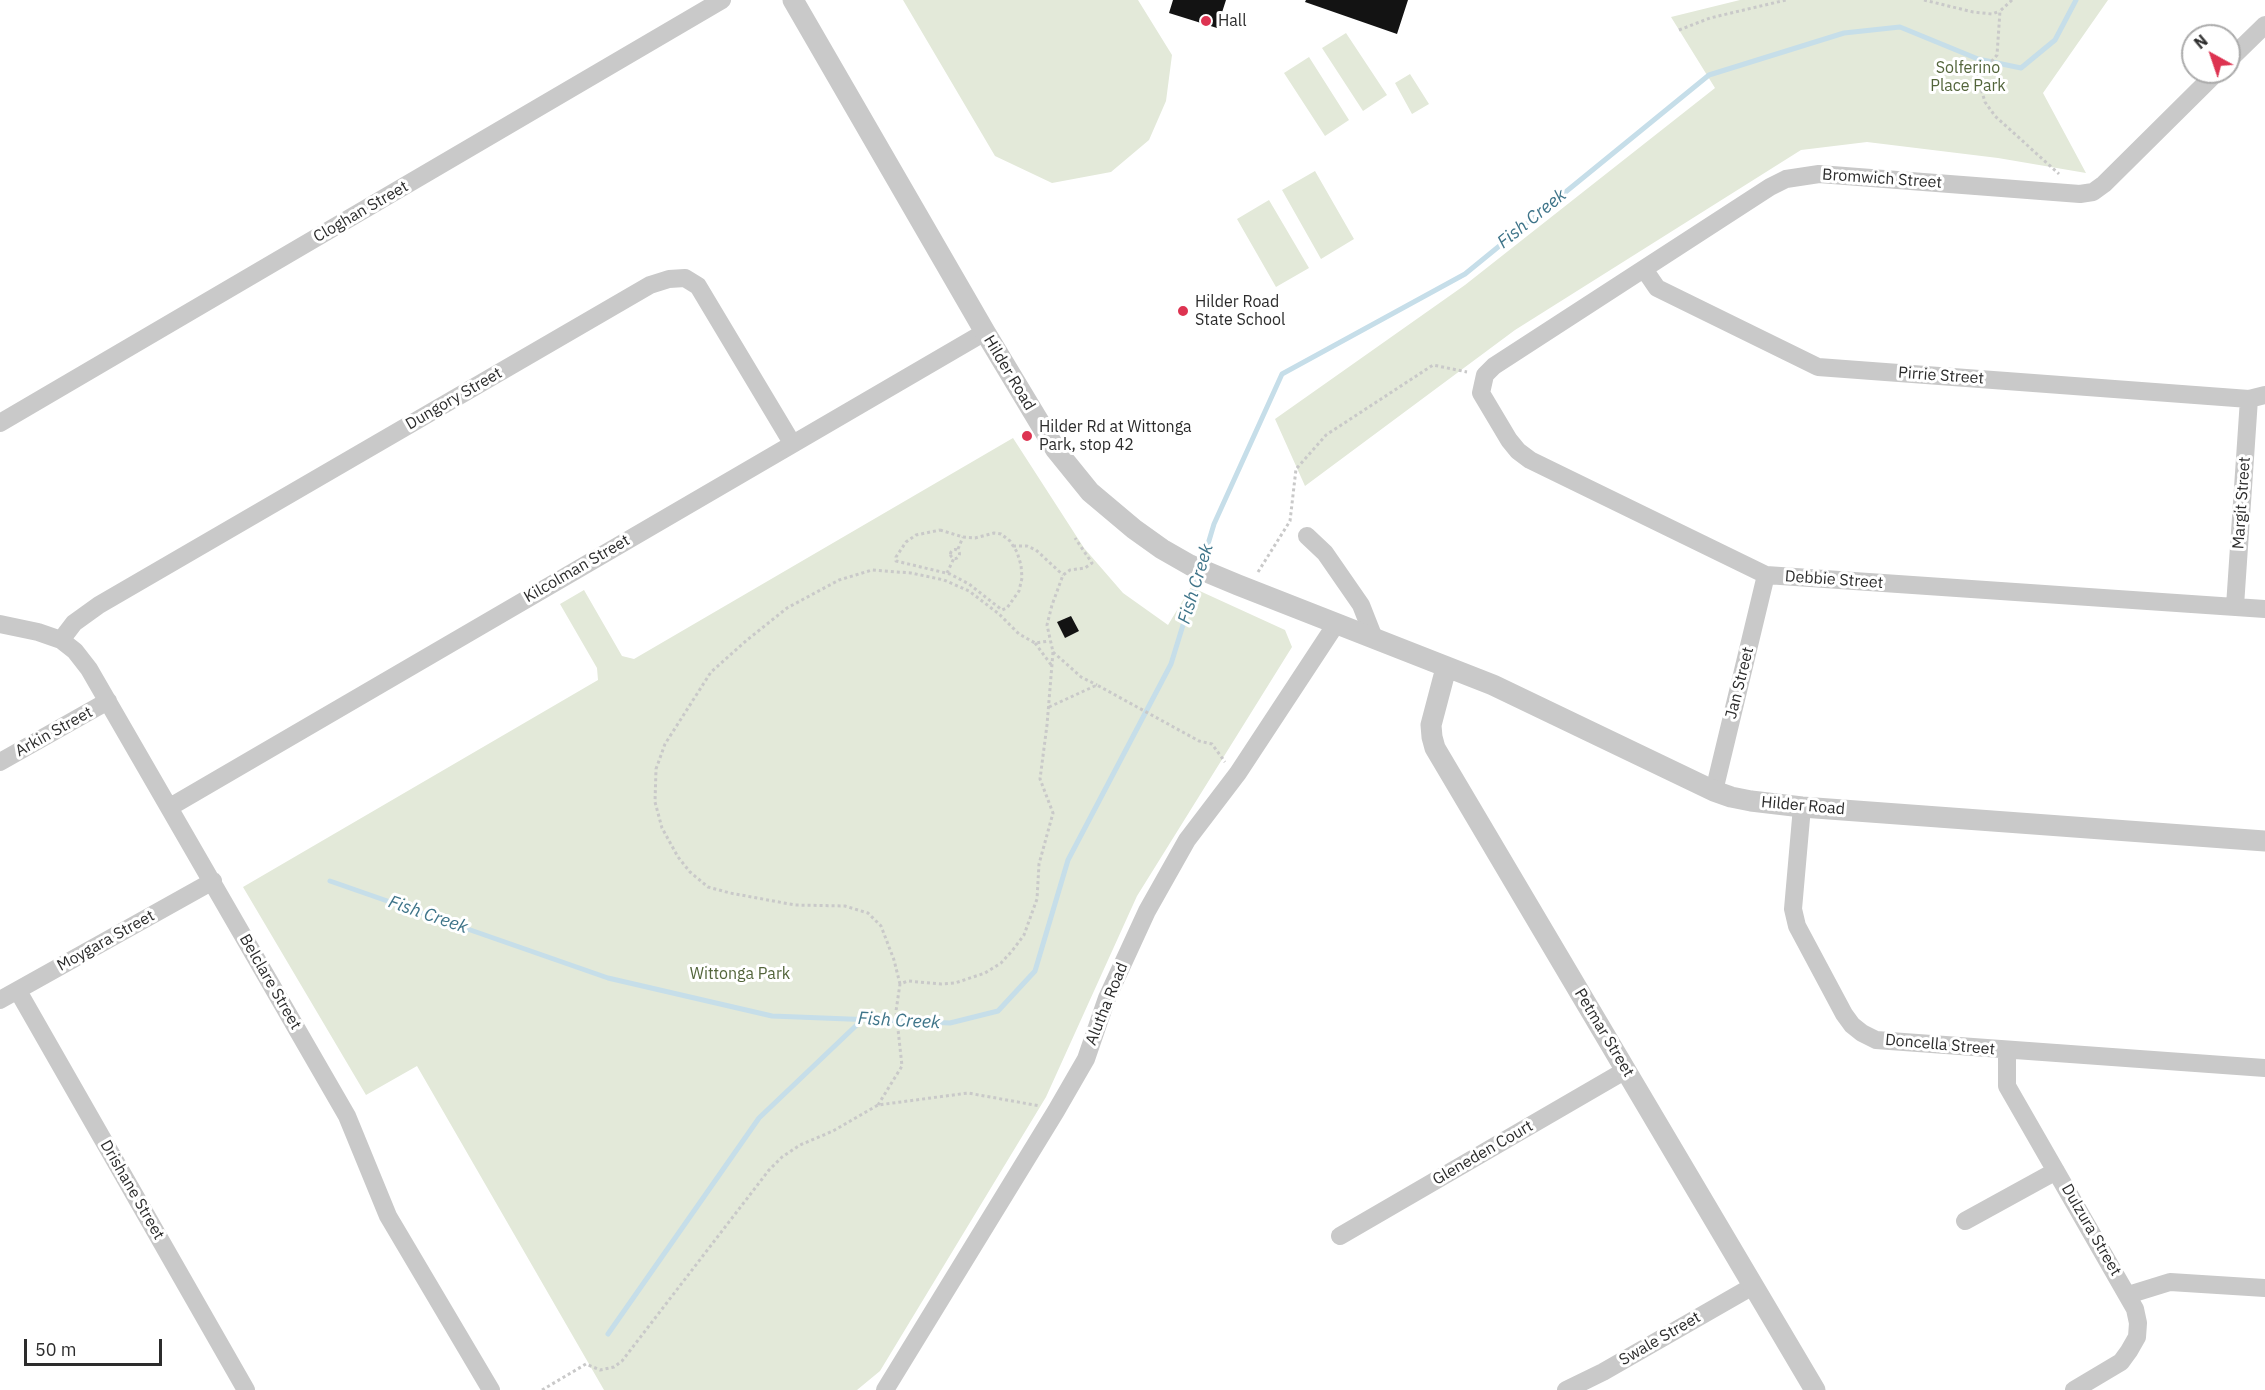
<!DOCTYPE html>
<html>
<head>
<meta charset="utf-8">
<style>
  body { margin:0 }
  #map { position:relative; width:2265px; height:1390px; overflow:hidden; background:#fff; font-family:"IBM Plex Sans",sans-serif }
  canvas { display:block }
  .north { position:absolute; left:2181px; top:24px; width:60px; height:60px; box-sizing:border-box; background:#fff; border:2px solid #ababab; border-radius:50%; rotate:320deg; font-size:16px; font-weight:700; line-height:24px; text-align:center; color:#2c2c2c }
  .north::after { content:''; display:block; margin:auto; width:21px; height:27px; background:#dd3351; clip-path:polygon(50% 0,100% 100%,50% 72%,0 100%) }
  .scale { position:absolute; left:24px; top:1339px; width:138px; height:27px; box-sizing:border-box; border:3px solid #2c2c2c; border-top:0; padding-left:8px; font-size:18px; line-height:21px; white-space:nowrap; color:#2c2c2c; -webkit-text-stroke:4px #fff; paint-order:stroke }
</style>
</head>
<body>
<div id="map">
<canvas width="2265" height="1390"></canvas>
<div class="north">N</div>
<div class="scale">50 m</div>
</div>
<script>
const ctx = document.querySelector('canvas').getContext('2d');
ctx.lineJoin = 'round';
function paint(path, color) { ctx.fillStyle = color; ctx.fill(path, 'evenodd'); }
const poly = rows => new Path2D(rows.map(r => 'M' + r).join(''));
function strokePath(path, color, width, dash) { ctx.strokeStyle = color; ctx.lineWidth = width; ctx.lineCap = dash ? 'butt' : 'round'; ctx.setLineDash(dash || []); ctx.stroke(path); }
function label(font, color, halo, rows, align = 'center') {
  ctx.font = font + ' "IBM Plex Sans",sans-serif'; ctx.lineWidth = 6; ctx.setLineDash([]); ctx.textBaseline = 'middle'; ctx.strokeStyle = halo; ctx.fillStyle = color; for (const [text, x, y, turn = 0] of rows) {
    ctx.save(); ctx.translate(x, y); ctx.rotate((+turn || 0) * Math.PI / 180); ctx.textAlign = isNaN(turn) ? turn : align; if (halo) ctx.strokeText(text, 0, 0); ctx.fillText(text, 0, 0); ctx.restore();
  }
}
const green = poly([
  [903,0,1138,0,1172,55,1166,101,1149,140,1111,172,1052,183,995,156],
  [1740,0,2108,0,2043,93,2086,173,1998,158,1867,142,1801,150,1515,330,1305,486,1275,419,1465,285,1715,88,1671,17],
  [1346,33,1387,95,1363,111,1322,48],
  [1309,57,1349,120,1325,136,1284,73],
  [1410,74,1429,104,1412,114,1395,83],
  [1315,171,1354,239,1321,259,1282,190],
  [1269,200,1309,268,1276,287,1237,219],
  [1013,438,1084,548,1123,593,1168,625,1191,587,1285,630,1292,647,1137,896,1046,1097,880,1371,857,1390,604,1390,417,1066,366,1095,243,887,598,680,597,668,560,604,584,590,622,656,634,659]
]);
const stream = poly([
  [1202,564,1214,524,1282,374,1465,274,1709,75,1844,33,1900,27,1978,59,2021,68,2055,40,2076,0],
  [330,881,608,978,772,1016,950,1023,998,1011,1035,971,1068,860,1171,664,1199,573],
  [608,1334,759,1118,863,1019]
]);
const building = poly([
  [1173,0,1226,0,1217,28,1169,13],
  [1306,0,1408,0,1397,34,1305,2],
  [1071,616,1079,631,1065,638,1057,622]
]);
const path = poly([
  [1924,0,1973,12,1992,14,2000,11],
  [2012,0,2000,11,1997,55,1981,74,1979,83,1982,92,1985,102,1995,116,2059,174],
  [1679,30,1710,18,1786,0],
  [940,530,963,537,975,538,994,533,1001,534,1010,541,1017,552,1021,565,1022,578,1019,591,1007,608,1002,610,969,584,950,574,896,561,896,557,906,542,916,535,940,530],
  [1013,546,1027,546,1036,550,1063,575],
  [958,549,963,537],
  '950.5 554a4.5 4.5 0 1 1 9 0a4.5 4.5 0 1 1-9 0Z',
  [1258,572,1290,521,1296,469,1326,435,1433,365,1467,372],
  [947,573,954,558],
  [1035,643,1052,666],
  [1053,652,1081,677,1097,685],
  [1049,707,1097,685,1199,741,1212,744,1225,762],
  [900,984,894,960,881,926,868,913,845,906,795,905,730,893,708,887,690,872,678,857,662,828,655,802,656,769,665,744,711,672,747,640,787,608,839,580,872,570,911,573,944,580,969,591,999,614,1019,634,1035,643,1049,641],
  [878,1105,902,1066,896,1011,900,984,908,981,941,984,955,983,985,973,1001,963,1012,951,1024,935,1029,921,1037,899,1039,864,1053,813,1040,779,1047,725,1053,652,1047,625,1052,605,1063,575,1070,570,1085,568,1092,563,1075,538],
  [542,1390,586,1364,600,1370,614,1367,622,1361,769,1170,782,1157,800,1145,833,1131,878,1105,968,1093,1040,1106]
]);
const minor = poly([
  [2229,60,2265,25],
  [2217,72,2104,184,2093,192,2080,194,1819,174,1786,179,1770,187,1494,366,1485,375,1481,393,1509,440,1518,451,1530,460,1766,575,2265,609],
  [1644,269,1657,288,1818,367,2249,399,2265,395],
  [0,423,722,0],
  [1307,536,1325,553,1361,605,1374,638],
  [2235,606,2249,399],
  [0,624,38,632,61,640,75,651,89,669,347,1116,388,1216,491,1390],
  [61,640,74,623,99,605,650,285,669,279,685,278,698,286,792,443],
  [0,762,108,701],
  [1714,791,1766,575],
  [170,807,985,332],
  [1802,807,1793,909,1797,926,1844,1014,1852,1025,1862,1033,1876,1040,2265,1068],
  [18,991,246,1390],
  [0,1000,213,881],
  [2007,1051,2007,1086,2135,1309,2138,1323,2137,1337,2129,1351,2121,1362,2074,1390],
  [1965,1221,2056,1171],
  [1340,1236,1626,1070],
  [2128,1295,2170,1282,2265,1288],
  [885,1390,1056,1111,1086,1059,1107,998,1147,911,1187,840,1238,773,1336,624],
  [1566,1390,1603,1372,1753,1286]
]);
const tertiary = poly([
  [793,0,985,332,1056,450,1090,492,1134,529,1162,549,1190,565,1238,585,1493,685,1714,791,1731,797,1751,801,1802,807,2265,841],
  [1446,668,1431,725,1432,737,1435,748,1815,1390]
]);
const markers = [
  [1206,21,6,"#dd3351"],
  [1183,311,6,"#dd3351"],
  [1027,436,6,"#dd3351"]
];
const poiNames = [
  ["Hall",1218,21],
  ["Hilder Road",1195,302],
  ["State School",1195,320],
  ["Hilder Rd at Wittonga",1039,427],
  ["Park, stop 42",1039,445]
];
const parkNames = [
  ["Solferino",1968,68],
  ["Place Park",1968,86],
  ["Wittonga Park",740,974]
];
const streetNames = [
  ["Bromwich Street",1882,179,4],
  ["Cloghan Street",361,212,-30],
  ["Hilder Road",1009,373,59],
  ["Pirrie Street",1941,376,4],
  ["Dungory Street",454,399,-30],
  ["Margit Street",2242,503,-86],
  ["Kilcolman Street",577,569,-30],
  ["Debbie Street",1834,580,4],
  ["Jan Street",1740,683,-76],
  ["Arkin Street",54,732,-29],
  ["Hilder Road",1803,806,5],
  ["Moygara Street",106,941,-29],
  ["Belclare Street",270,982,60],
  ["Alutha Road",1107,1004,-68],
  ["Petmar Street",1604,1033,59],
  ["Doncella Street",1940,1045,5],
  ["Gleneden Court",1483,1153,-30],
  ["Drishane Street",132,1190,60],
  ["Dulzura Street",2091,1230,60],
  ["Swale Street",1660,1339,-30]
];
const waterNames = [
  ["Fish Creek",1532,219,-39],
  ["Fish Creek",1196,584,-73],
  ["Fish Creek",428,915,19],
  ["Fish Creek",899,1021,3]
];
paint(green, '#e3e9d9');
strokePath(stream, '#c6dee9', 5);
paint(building, '#131313');
strokePath(path, '#c9c9c9', 3, [3, 3]);
strokePath(minor, '#c9c9c9', 18);
strokePath(tertiary, '#c9c9c9', 21);
for (const [x, y, r, color] of markers) { const dot = new Path2D(); dot.arc(x, y, r, 0, 2 * Math.PI); ctx.fillStyle = color; ctx.fill(dot); strokePath(dot, '#fff', 2); }
label('16px', '#2c2c2c', '#fff', poiNames, 'left');
label('16px', '#53653b', '#fff', parkNames);
label('16px', '#2c2c2c', '#fff', streetNames);
label('italic 18px', '#3e7489', '#fff', waterNames);
</script>
</body>
</html>
